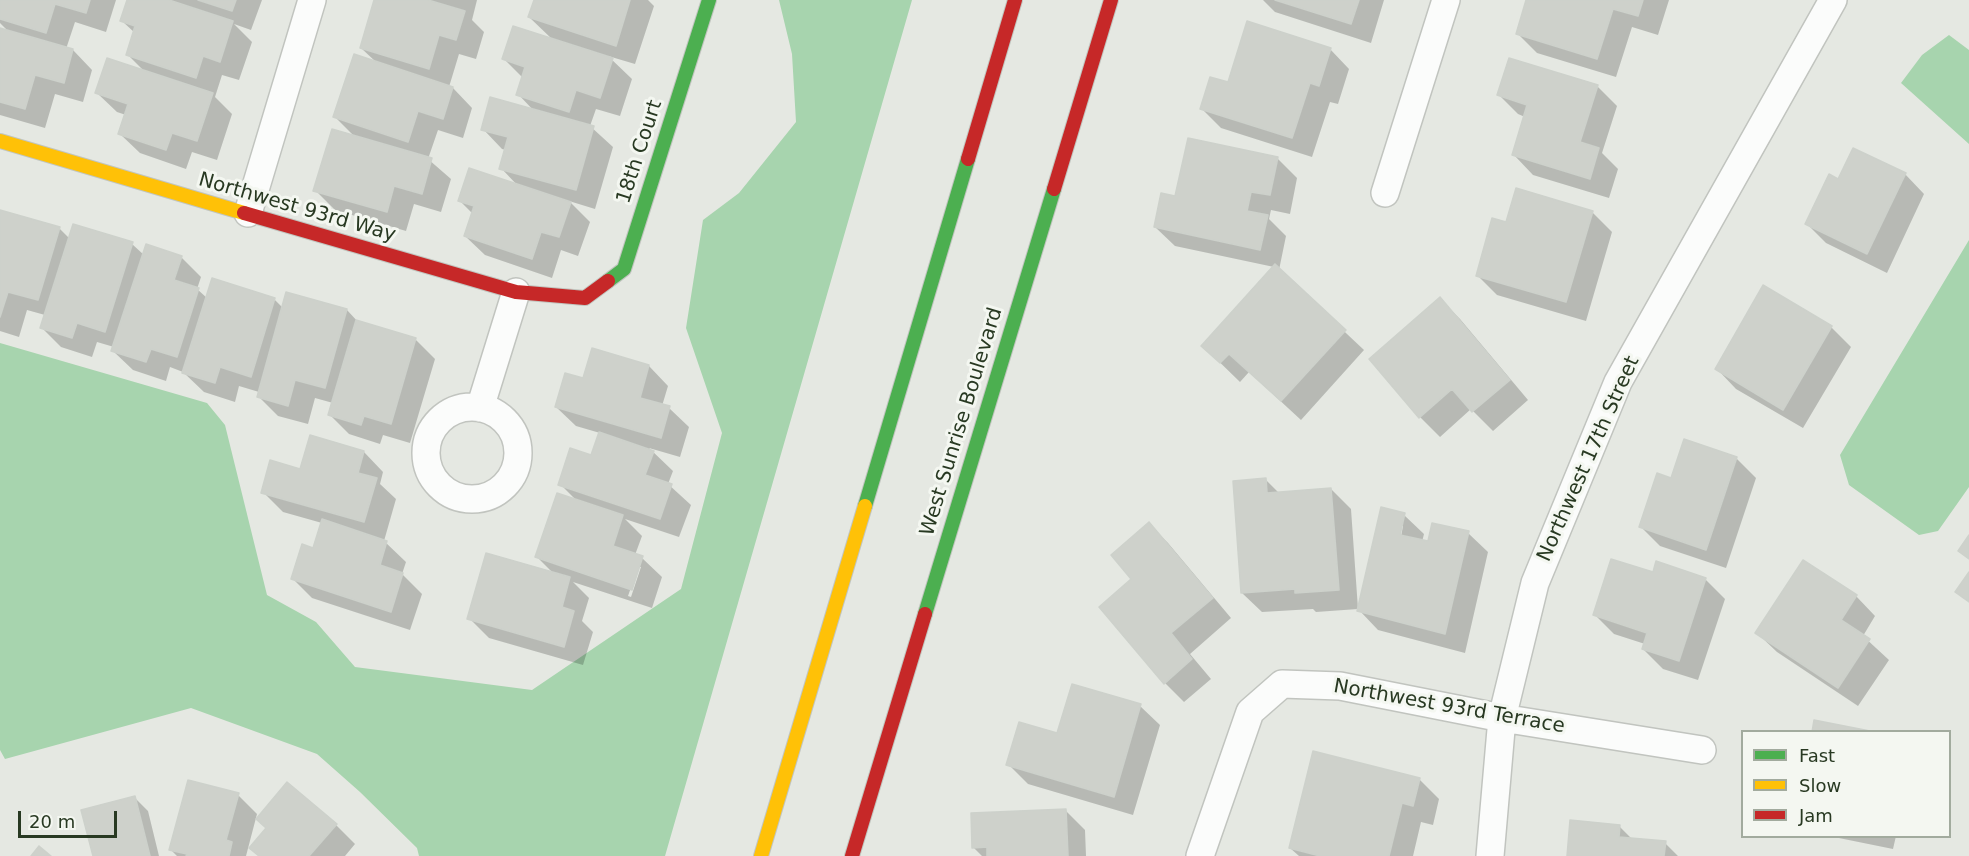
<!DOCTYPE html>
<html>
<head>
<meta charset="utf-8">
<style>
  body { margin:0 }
  #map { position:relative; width:1969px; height:856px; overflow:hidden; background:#e5e8e2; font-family:"DejaVu Sans",sans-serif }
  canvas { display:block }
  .legend { position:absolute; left:1741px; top:730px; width:210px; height:108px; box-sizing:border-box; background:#f4f7f1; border:2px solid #a2ab9e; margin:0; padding:8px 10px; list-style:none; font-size:18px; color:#283922 }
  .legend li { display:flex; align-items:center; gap:12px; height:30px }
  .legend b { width:30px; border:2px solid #a2ab9e }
  .scale { position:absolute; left:18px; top:811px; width:99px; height:27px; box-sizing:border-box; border:3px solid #283922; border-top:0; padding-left:8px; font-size:18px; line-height:21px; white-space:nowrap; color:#283922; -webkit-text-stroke:4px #f4f7f1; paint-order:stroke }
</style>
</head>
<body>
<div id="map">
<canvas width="1969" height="856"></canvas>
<ul class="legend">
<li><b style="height:8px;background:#4caf50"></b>Fast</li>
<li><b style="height:8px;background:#ffc107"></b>Slow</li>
<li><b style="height:8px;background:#c62828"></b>Jam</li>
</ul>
<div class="scale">20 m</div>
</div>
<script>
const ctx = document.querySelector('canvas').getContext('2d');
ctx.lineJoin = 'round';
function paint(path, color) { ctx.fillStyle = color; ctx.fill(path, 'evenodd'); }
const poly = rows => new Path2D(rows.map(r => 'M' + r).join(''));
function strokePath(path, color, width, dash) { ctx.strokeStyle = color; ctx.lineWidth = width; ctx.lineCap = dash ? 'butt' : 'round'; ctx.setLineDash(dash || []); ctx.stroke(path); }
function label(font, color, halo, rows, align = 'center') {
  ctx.font = font + ' "DejaVu Sans",sans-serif'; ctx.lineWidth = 6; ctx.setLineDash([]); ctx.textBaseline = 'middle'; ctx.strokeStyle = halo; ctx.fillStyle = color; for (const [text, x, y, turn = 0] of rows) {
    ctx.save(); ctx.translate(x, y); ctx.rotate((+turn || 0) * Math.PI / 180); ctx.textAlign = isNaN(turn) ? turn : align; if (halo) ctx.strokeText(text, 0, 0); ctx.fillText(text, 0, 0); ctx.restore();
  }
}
const water = poly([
  [779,0,912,0,665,856,419,856,417,848,360,792,317,754,191,708,5,759,0,750,0,343,207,403,225,425,267,595,316,622,355,667,532,690,681,589,722,433,686,328,703,220,739,193,796,122,792,54],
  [1949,35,1969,50,1969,144,1901,83,1922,55],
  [1969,240,1969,487,1938,531,1919,535,1849,485,1840,455]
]);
const shadow = poly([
  [0,0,116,0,106,32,75,22,66,49,73,50,92,70,83,102,55,94,45,128,0,115,0,30,9,32,0,23],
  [129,0,262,0,251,30,234,24,252,42,239,80,222,75,215,97,232,114,217,160,192,152,186,169,140,153,120,134,126,115,117,112,97,93,145,72,128,55,135,33,122,21],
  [376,0,477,0,472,20,484,32,476,59,459,54,449,87,453,88,472,108,463,138,438,130,428,159,451,179,441,212,414,204,406,231,335,210,315,190,356,138,335,117,377,63,361,48],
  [535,0,648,0,654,6,635,64,608,56,632,79,620,116,596,109,590,126,613,147,595,209,569,201,590,222,578,256,561,250,552,278,485,255,465,236,473,214,460,201,518,186,501,168,506,150,502,149,483,129,534,111,518,94,523,78,504,59,553,40,529,17],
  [1263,0,1384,0,1371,43,1275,12],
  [1528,0,1669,0,1658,35,1632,27,1616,77,1537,53,1518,34],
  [1330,49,1349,69,1338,104,1330,102,1312,157,1221,128,1201,108,1229,84],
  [1597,86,1617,106,1602,153,1618,169,1609,198,1533,175,1514,155,1525,117,1518,114,1499,95],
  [1278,159,1297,178,1290,214,1271,210,1269,219,1286,236,1279,270,1364,350,1301,420,1249,372,1240,382,1203,346,1274,267,1175,246,1155,227,1176,198],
  [1905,174,1924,194,1887,273,1826,243,1807,224],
  [0,211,59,228,70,239,132,244,144,255,181,257,201,277,197,289,207,298,274,299,283,308,347,310,359,323,415,339,435,359,410,443,383,435,380,444,349,434,330,415,333,403,315,398,308,424,278,416,258,396,259,392,239,386,235,402,204,392,183,372,170,367,166,381,133,370,113,351,114,347,97,342,92,357,61,347,41,327,45,315,27,310,19,337,0,331],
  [1592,212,1612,232,1586,321,1497,295,1477,275,1507,224],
  [1440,299,1460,319,1528,400,1493,431,1471,409,1440,437,1420,417,1371,359],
  [1831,327,1851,347,1803,428,1736,389,1717,369],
  [649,366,668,386,662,406,669,408,689,427,680,457,649,448,673,471,668,484,691,505,679,537,625,519,642,536,635,555,642,558,662,577,652,608,573,582,589,598,582,621,593,632,583,665,489,638,469,618,554,574,537,557,576,500,560,484,592,457,600,433,576,426,556,407,585,380],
  [638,567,641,567,631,597,628,596],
  [1685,441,1737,459,1756,478,1726,568,1660,546,1641,527,1672,480],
  [364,452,383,472,380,484,396,499,384,541,406,562,402,574,422,594,410,630,312,598,293,579,314,549,322,523,283,512,263,492,301,470],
  [1265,479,1279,493,1331,489,1351,509,1358,609,1316,612,1313,609,1262,612,1242,593],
  [1404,515,1424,534,1422,542,1429,543,1468,533,1488,552,1465,653,1378,630,1359,610],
  [1400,526,1403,526,1400,542],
  [1149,524,1168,543,1231,618,1190,654,1211,679,1184,702,1165,683,1133,579],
  [1654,574,1705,579,1725,599,1698,680,1663,669,1643,649,1645,644,1614,634,1595,615],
  [1856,596,1875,616,1863,636,1889,660,1858,706,1777,652,1757,633],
  [1140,706,1160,725,1133,815,1028,784,1008,764,1058,735],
  [1419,779,1439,799,1433,825,1421,822,1413,856,1299,856,1290,848],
  [238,795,257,814,246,856,177,856,171,850],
  [135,798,148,811,159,856,94,856],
  [1065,810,1085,830,1086,856,982,856,973,847],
  [336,825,355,844,345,856,260,856],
  [1620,827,1633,840,1665,843,1678,856,1568,856],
  [1829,836,1896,836,1893,849]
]);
const building = poly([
  [0,0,90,0,86,13,55,4,46,33,0,19,0,0],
  [127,0,169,0,233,21,220,62,203,56,196,78,126,55,135,26,120,21,127,0],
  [198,0,236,0,232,11,198,0],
  [374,0,428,0,465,11,456,40,439,35,429,69,360,48,374,0],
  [534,0,630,0,616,46,528,17,534,0],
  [1275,0,1359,0,1351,24,1275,0],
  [1526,0,1643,0,1638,16,1613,9,1597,59,1516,34,1526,0],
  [1247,21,1331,48,1319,86,1310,83,1292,138,1200,109,1210,77,1228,82,1247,21],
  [513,26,613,58,600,98,576,90,569,112,516,95,525,67,502,59,513,26],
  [0,28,73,49,64,83,35,75,25,109,0,102,0,28],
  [354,54,453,87,443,119,418,111,408,142,333,117,354,54],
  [107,58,213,93,197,141,172,133,166,150,118,134,128,104,95,93,107,58],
  [1509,58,1598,85,1580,142,1599,148,1590,179,1512,155,1527,105,1497,95,1509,58],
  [490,97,594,126,576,190,499,169,508,137,481,130,490,97],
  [332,129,432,158,422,194,394,186,387,212,313,191,332,129],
  [1188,138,1278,157,1270,195,1251,192,1247,211,1268,215,1260,250,1154,227,1161,193,1175,196,1188,138],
  [1853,148,1906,173,1867,254,1805,224,1829,174,1838,179,1853,148],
  [469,168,571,202,559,237,541,232,532,259,464,236,474,206,458,201,469,168],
  [1516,188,1593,211,1566,302,1476,276,1492,218,1506,222,1516,188],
  [0,210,60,227,38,300,8,292,0,317,0,210],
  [73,224,133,242,105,332,77,323,72,338,40,328,73,224],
  [146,244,182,256,174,280,199,288,177,357,151,349,146,362,111,351,146,244],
  [1275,264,1346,330,1281,401,1229,354,1220,363,1201,346,1275,264],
  [212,278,275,298,251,377,220,367,215,383,182,373,212,278],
  [1763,285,1832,326,1783,410,1715,369,1763,285],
  [286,292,347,309,325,388,295,380,288,406,257,397,286,292],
  [1440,297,1510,380,1472,412,1452,389,1419,418,1369,359,1440,297],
  [356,320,416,338,391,424,364,416,361,425,328,415,356,320],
  [592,348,649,365,640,398,670,406,661,438,555,407,565,373,583,378,592,348],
  [599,432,654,451,645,475,672,484,660,519,558,485,570,448,591,455,599,432],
  [310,435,364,451,358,473,377,478,364,522,261,493,270,460,300,469,310,435],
  [1684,439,1737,457,1706,550,1639,527,1657,473,1671,478,1684,439],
  [1266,478,1267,493,1331,488,1339,590,1295,593,1295,589,1241,593,1233,481,1266,478],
  [557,493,623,515,613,546,643,556,632,590,535,557,557,493],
  [1381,507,1405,513,1400,535,1428,541,1432,523,1469,531,1445,634,1357,611,1381,507],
  [322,519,387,541,380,565,403,573,391,612,291,579,302,544,313,548,322,519],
  [1149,522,1213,598,1171,633,1192,659,1164,684,1099,607,1131,579,1111,555,1149,522],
  [1969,535,1969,559,1958,551,1969,535],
  [486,553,570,577,562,607,574,611,564,647,467,619,486,553],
  [1611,559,1653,572,1656,561,1706,578,1679,661,1642,649,1647,633,1593,615,1611,559],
  [1803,560,1857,595,1841,620,1870,639,1838,688,1755,633,1803,560],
  [1969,572,1969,602,1955,592,1969,572],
  [1072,684,1141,704,1114,797,1006,765,1019,722,1057,733,1072,684],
  [1814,720,1875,732,1812,732,1814,720],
  [1313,751,1420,778,1413,806,1402,803,1389,856,1320,856,1289,848,1313,751],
  [188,780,239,793,226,840,232,842,229,856,186,856,187,854,169,850,188,780],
  [287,782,337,824,309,856,259,856,249,848,266,828,256,819,287,782],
  [135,796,150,856,93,856,81,810,135,796],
  [1066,809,1068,856,987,856,987,847,972,848,971,813,1066,809],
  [1570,820,1620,825,1619,837,1666,841,1664,856,1567,856,1570,820],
  [39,846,51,856,31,856,39,846]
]);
const street = poly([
  [1385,193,1446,0],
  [248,213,312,0],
  '426 453a46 46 0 1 1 92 0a46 46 0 1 1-92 0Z',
  [480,408,516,292],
  [1200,856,1250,712,1282,684,1340,686,1502,718,1702,750],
  [1490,856,1502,718,1535,583,1618,382,1833,0]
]);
const fast = poly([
  [608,281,624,269,709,0],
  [865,506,968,159],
  [925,614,1054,189]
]);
const slow = poly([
  [0,141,244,213],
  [761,856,865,506]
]);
const jam = poly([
  [968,159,1015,0],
  [1054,189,1111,0],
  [244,213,516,292,585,298,608,281],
  [852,856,925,614]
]);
const streetNames = [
  ["18th Court",640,152,-72],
  ["Northwest 93rd Way",297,208,16],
  ["West Sunrise Boulevard",962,422,-73],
  ["Northwest 17th Street",1589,459,-66],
  ["Northwest 93rd Terrace",1449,707,10]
];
paint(water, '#a7d4ae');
paint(shadow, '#0003');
paint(building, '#ced1cb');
strokePath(building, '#cdd1cb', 1.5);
strokePath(street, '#c1c4bf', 30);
strokePath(fast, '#c1c5bf', 16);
strokePath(slow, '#c1c5bf', 16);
strokePath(jam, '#c1c5bf', 16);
strokePath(street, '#fbfcfb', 27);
strokePath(fast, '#4caf50', 14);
strokePath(slow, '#ffc107', 14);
strokePath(jam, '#c62828', 14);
label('20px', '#283922', '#f4f7f1', streetNames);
</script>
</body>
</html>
